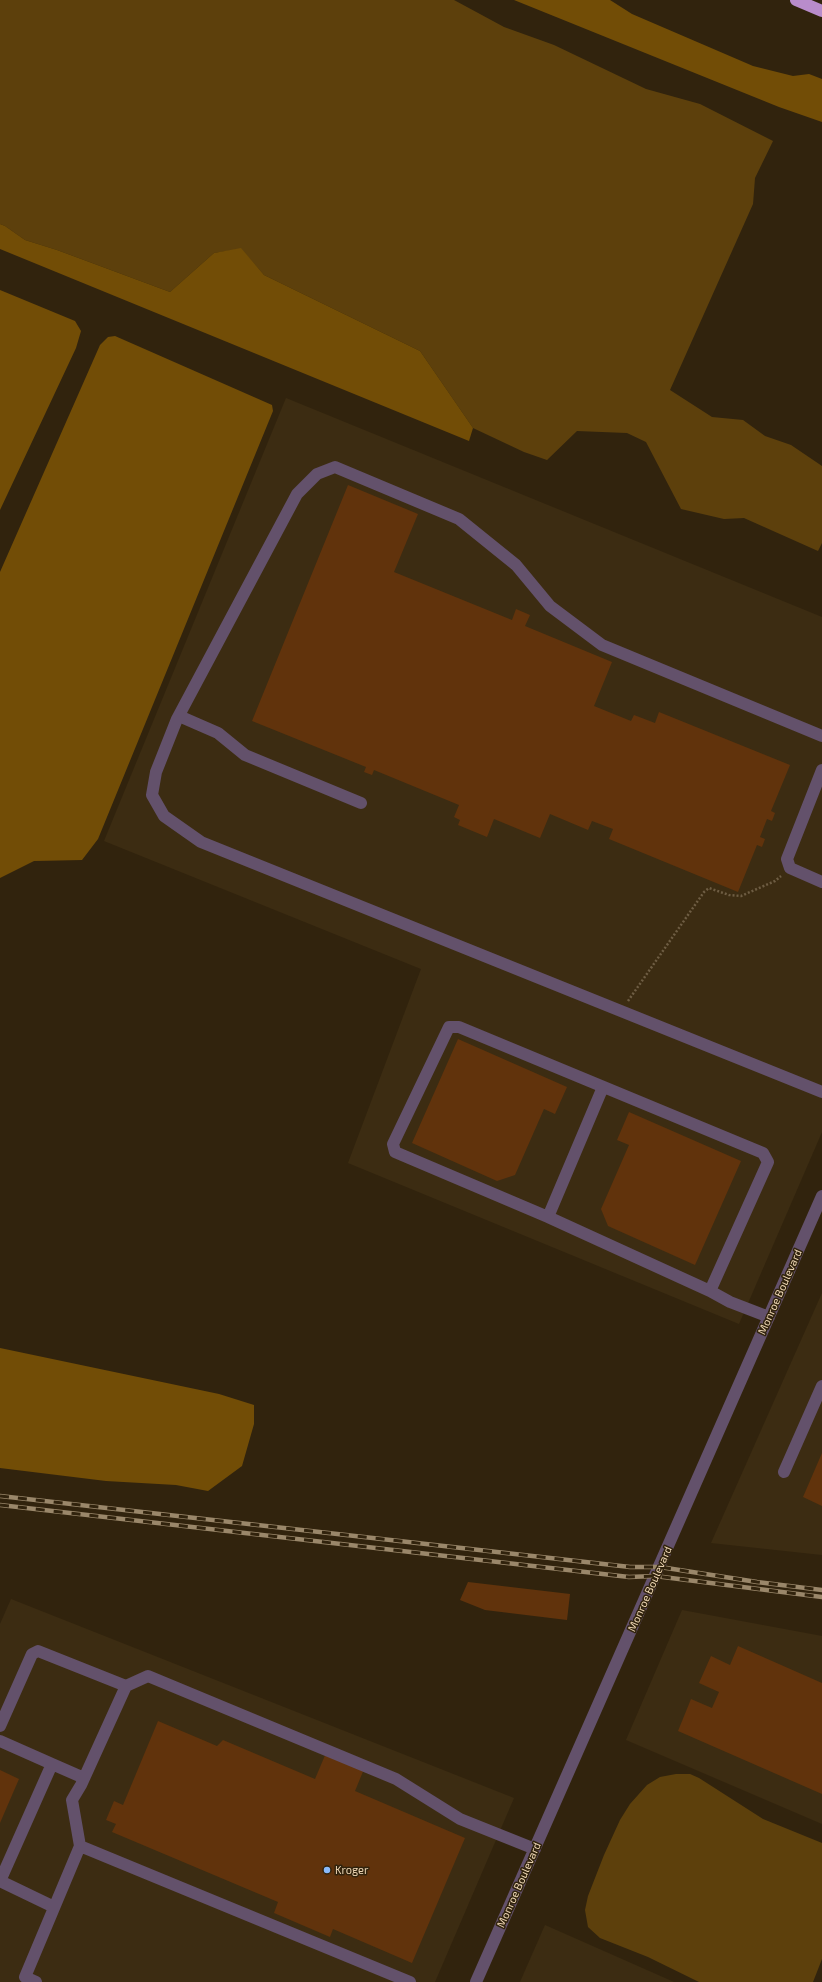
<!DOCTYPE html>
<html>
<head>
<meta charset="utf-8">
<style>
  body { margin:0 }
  canvas { display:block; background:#31230d }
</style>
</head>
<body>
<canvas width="822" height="1982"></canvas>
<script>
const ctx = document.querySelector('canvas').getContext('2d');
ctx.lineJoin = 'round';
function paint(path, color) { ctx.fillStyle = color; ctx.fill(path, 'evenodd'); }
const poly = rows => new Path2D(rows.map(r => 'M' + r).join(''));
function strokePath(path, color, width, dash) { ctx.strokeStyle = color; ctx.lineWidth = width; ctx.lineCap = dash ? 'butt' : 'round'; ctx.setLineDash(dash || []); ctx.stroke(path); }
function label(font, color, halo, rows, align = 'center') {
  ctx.font = font + ' "Exo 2",sans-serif'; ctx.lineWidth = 3; ctx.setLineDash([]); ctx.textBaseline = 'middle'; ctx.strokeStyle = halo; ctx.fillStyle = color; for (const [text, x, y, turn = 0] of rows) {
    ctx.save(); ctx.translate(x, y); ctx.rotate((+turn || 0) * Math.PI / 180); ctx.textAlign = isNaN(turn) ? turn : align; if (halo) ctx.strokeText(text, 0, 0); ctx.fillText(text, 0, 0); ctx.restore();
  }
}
const built = poly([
  [286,398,822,617,822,1132,739,1324,348,1163,421,969,104,841],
  [822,1293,822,1555,711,1543],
  [11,1599,514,1798,435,1982,0,1982,0,1624],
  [682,1610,822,1636,822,1824,626,1740],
  [545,1925,674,1982,520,1982]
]);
const green = poly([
  [0,0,454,0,504,27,554,45,646,89,700,104,773,141,755,178,753,204,670,390,712,417,743,420,765,436,791,445,822,466,822,543,818,551,744,518,724,519,681,509,646,442,627,433,577,431,547,460,524,452,473,428,420,351,264,275,241,249,214,253,170,292,57,250,25,240,5,226,0,224],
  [676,1774,690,1774,699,1778,763,1819,822,1843,822,1959,813,1982,699,1982,648,1957,600,1938,588,1927,585,1910,588,1896,604,1855,620,1820,630,1804,647,1785,660,1777]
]);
const forest = poly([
  [514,0,610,0,632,14,753,66,793,76,809,74,822,79,822,122,779,107],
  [0,224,5,226,25,240,57,250,170,292,214,253,241,248,264,275,420,351,473,428,469,441,0,249],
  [0,290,75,321,81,331,76,348,0,510],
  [115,336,272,405,273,411,98,839,82,860,34,861,0,878,0,572,100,345,108,337],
  [0,1348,219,1394,254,1405,254,1424,242,1466,208,1491,176,1485,106,1481,0,1468]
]);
const building = poly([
  [348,485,418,514,394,572,512,620,516,609,530,615,525,626,612,662,594,706,631,721,634,715,655,723,659,712,790,765,771,811,775,813,772,821,767,819,760,837,765,839,762,847,757,845,738,892,609,839,613,829,592,821,588,830,550,814,540,838,494,819,487,837,458,825,460,820,454,817,459,805,374,770,372,775,364,772,366,767,252,721],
  [458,1039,567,1087,555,1114,544,1109,515,1175,497,1181,412,1143],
  [629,1112,741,1161,695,1265,608,1226,601,1209,629,1145,617,1140],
  [822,1453,822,1506,803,1497],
  [468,1582,570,1594,567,1620,485,1610,460,1600],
  [738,1646,822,1683,822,1794,678,1731,691,1699,712,1708,719,1692,699,1683,711,1656,730,1665],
  [158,1721,217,1746,223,1740,315,1779,326,1753,364,1769,355,1791,465,1838,412,1963,333,1929,330,1937,274,1913,278,1902,112,1832,116,1824,106,1820,114,1801,123,1805],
  [0,1770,19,1779,0,1823]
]);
const path = poly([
  [628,1001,704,892,709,888,729,895,741,896,775,881,781,876]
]);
const minor = poly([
  [179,716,218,733,245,755,361,803],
  [822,736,602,645,550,606,516,565,459,519,335,467,317,474,297,494,177,719,156,772,152,795,164,816,201,842,822,1092],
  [822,770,787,859,790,868,822,882],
  [548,1217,603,1087],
  [710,1291,768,1162,763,1153,459,1027,449,1027,393,1144,395,1152,548,1217,710,1291,730,1302,769,1317],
  [784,1472,822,1386],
  [0,1726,32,1654,38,1651,126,1686],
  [0,1741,52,1764,0,1881],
  [52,1764,84,1778],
  [80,1846,72,1800,81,1785,126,1686,148,1676,396,1779,460,1819,535,1849],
  [0,1881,54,1907],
  [36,1982,25,1977,80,1846,410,1982],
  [476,1982,822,1196]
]);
const highway = poly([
  [796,0,822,11]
]);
const rail = poly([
  [0,1496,630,1567,660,1567,757,1582,822,1590],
  [0,1505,629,1577,655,1576,822,1597]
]);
const markers = [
  [327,1870,4,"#89bafc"]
];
const streetNames = [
  ["Monroe Boulevard",780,1292,-66],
  ["Monroe Boulevard",650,1589,-66],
  ["Monroe Boulevard",519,1885,-66]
];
const poiNames = [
  ["Kroger",335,1870]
];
paint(built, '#3c2c12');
paint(green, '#5d400c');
paint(forest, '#724d06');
paint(building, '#61330c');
strokePath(path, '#6e5d43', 2.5, [2, 2]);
strokePath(minor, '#63516b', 12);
strokePath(highway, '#b98ccb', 12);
strokePath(rail, '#9a876a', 4.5);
strokePath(rail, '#31230d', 3, [9]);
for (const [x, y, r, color] of markers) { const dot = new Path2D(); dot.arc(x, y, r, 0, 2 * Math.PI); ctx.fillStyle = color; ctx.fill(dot); strokePath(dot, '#31230d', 1.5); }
label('11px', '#efd7b5', '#31230d', streetNames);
label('11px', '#efd7b5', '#31230d', poiNames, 'left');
</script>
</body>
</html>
